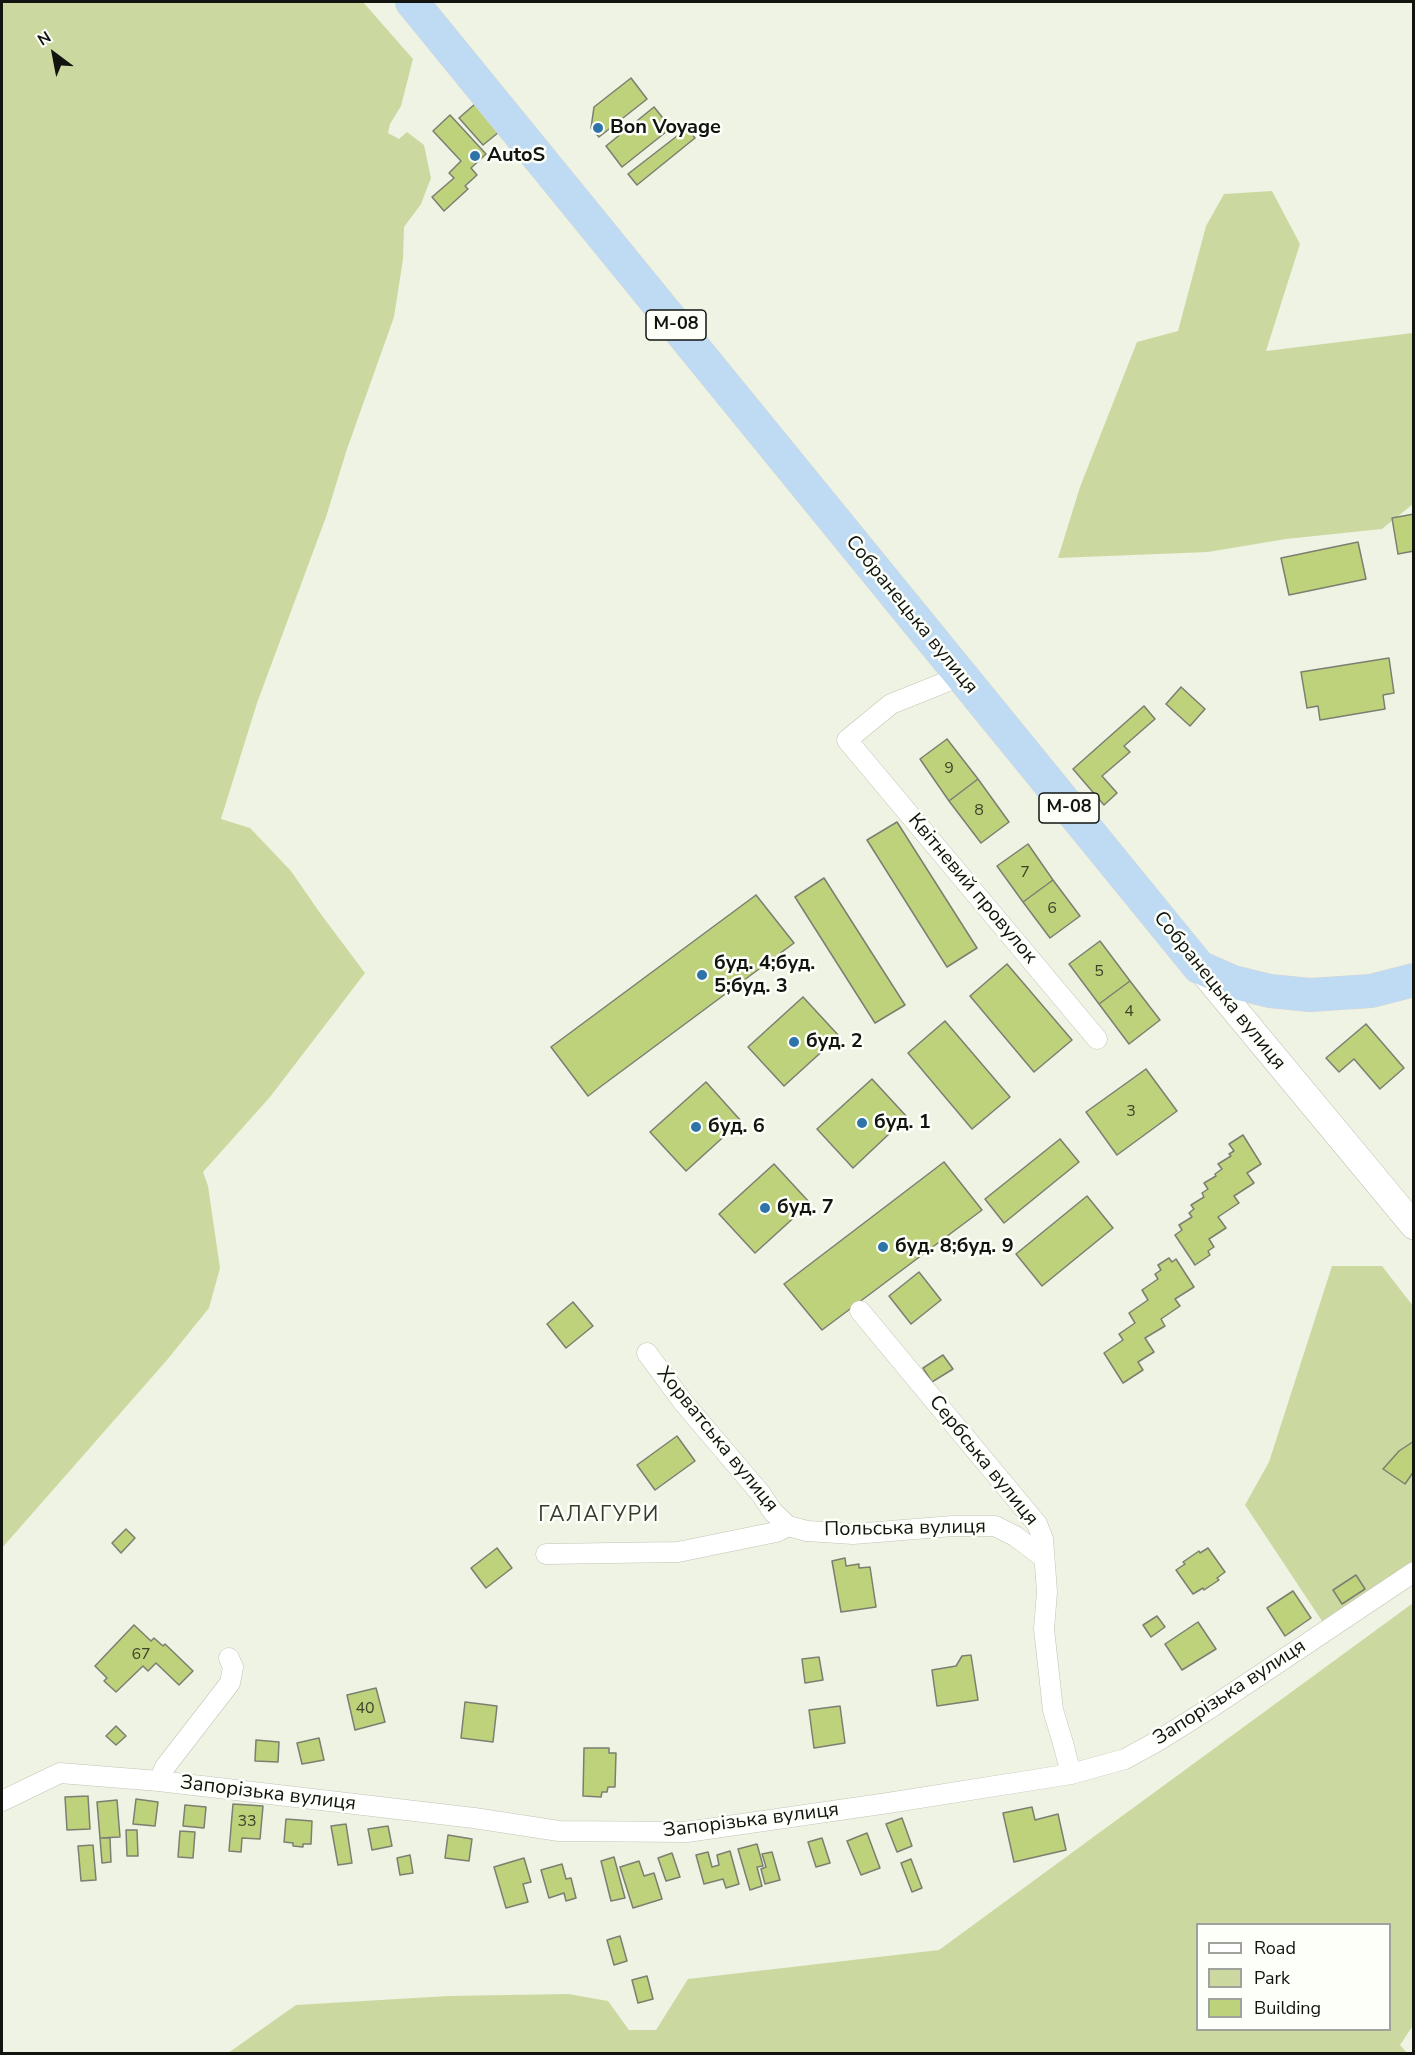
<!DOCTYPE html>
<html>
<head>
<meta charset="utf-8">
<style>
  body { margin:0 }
  #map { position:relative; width:1415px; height:2055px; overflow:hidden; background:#eff3e3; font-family:"Nunito Sans",sans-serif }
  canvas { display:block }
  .frame { position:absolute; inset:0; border:3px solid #12140f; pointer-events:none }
  .legend { position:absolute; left:1196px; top:1923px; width:195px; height:108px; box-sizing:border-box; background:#fdfff9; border:2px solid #9fa19b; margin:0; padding:8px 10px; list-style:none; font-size:18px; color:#12140f }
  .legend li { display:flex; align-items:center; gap:12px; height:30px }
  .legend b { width:30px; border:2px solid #9fa19b }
  .north { position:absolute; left:24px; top:24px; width:60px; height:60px; -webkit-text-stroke:4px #fdfff9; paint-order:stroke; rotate:328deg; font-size:16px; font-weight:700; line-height:24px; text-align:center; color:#12140f }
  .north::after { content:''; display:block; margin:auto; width:21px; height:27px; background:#12140f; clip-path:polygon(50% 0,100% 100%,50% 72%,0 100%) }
</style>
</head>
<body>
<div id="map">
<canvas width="1415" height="2055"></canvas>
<div class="frame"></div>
<ul class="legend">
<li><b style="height:8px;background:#fff"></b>Road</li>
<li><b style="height:16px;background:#cbd9a1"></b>Park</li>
<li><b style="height:16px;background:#bed27b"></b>Building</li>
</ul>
<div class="north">N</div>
</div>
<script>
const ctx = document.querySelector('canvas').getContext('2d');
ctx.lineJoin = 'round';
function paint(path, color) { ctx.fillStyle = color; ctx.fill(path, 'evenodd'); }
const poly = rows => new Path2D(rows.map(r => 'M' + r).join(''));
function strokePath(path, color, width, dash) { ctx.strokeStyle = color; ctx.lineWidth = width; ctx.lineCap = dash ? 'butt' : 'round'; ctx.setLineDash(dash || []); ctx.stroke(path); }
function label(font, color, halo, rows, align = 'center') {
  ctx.font = font + ' "Nunito Sans",sans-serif'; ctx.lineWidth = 5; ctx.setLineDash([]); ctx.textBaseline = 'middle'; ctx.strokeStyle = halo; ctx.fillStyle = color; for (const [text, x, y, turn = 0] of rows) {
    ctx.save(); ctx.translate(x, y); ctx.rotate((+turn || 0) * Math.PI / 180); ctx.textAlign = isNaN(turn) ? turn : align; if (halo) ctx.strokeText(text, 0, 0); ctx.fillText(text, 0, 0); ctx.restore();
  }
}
const green = poly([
  [2,2,363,2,413,59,401,106,390,124,388,133,399,139,407,132,424,145,431,178,421,204,404,227,403,259,394,317,347,449,326,517,257,703,221,819,250,828,291,871,320,913,365,973,270,1097,203,1172,208,1186,220,1268,209,1308,167,1360,2,1548],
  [1272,191,1300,244,1266,351,1413,333,1413,504,1382,529,1286,539,1208,552,1058,558,1080,487,1137,342,1178,331,1206,226,1224,194],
  [1332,1266,1382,1266,1413,1306,1413,1564,1324,1624,1245,1505,1269,1462],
  [1413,1603,1414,2024,1400,2045,1407,2053,228,2053,296,2005,448,1996,568,1994,608,2001,629,2030,656,2030,688,1979,939,1950],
  [1390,1924,1390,2030,1198,2030,1198,1924]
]);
const building = poly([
  [631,78,647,99,599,137,591,128,594,107,631,78],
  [475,104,499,132,483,145,459,118,475,104],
  [654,107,671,128,622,167,606,146,654,107],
  [450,115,486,154,471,168,477,175,465,186,468,189,444,211,432,197,454,178,449,173,461,161,433,131,450,115],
  [689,130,695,138,637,185,628,174,677,136,679,138,689,130],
  [1414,514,1414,551,1398,554,1392,518,1414,514],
  [1358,542,1366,579,1289,595,1281,558,1358,542],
  [1389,658,1394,693,1383,695,1385,709,1320,720,1318,706,1307,708,1301,672,1389,658],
  [1181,687,1205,709,1190,726,1166,704,1181,687],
  [1144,706,1155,719,1124,746,1130,752,1102,776,1117,793,1104,805,1073,769,1144,706],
  [947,739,978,779,949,801,920,759,947,739],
  [978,779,1009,822,981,843,949,801,978,779],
  [897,822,977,948,947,967,867,840,897,822],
  [1028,844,1053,880,1023,902,997,866,1028,844],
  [824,878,905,1005,875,1023,795,897,824,878],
  [1053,880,1080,916,1050,938,1023,902,1053,880],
  [756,895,794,943,588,1096,551,1047,756,895],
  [1100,941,1130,981,1099,1004,1069,964,1100,941],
  [1007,964,1072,1040,1034,1072,970,996,1007,964],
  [1130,981,1160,1020,1129,1044,1099,1004,1130,981],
  [803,997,839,1036,784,1086,748,1047,803,997],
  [945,1021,1010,1097,972,1129,908,1053,945,1021],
  [1366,1024,1404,1068,1380,1089,1354,1059,1339,1072,1326,1058,1366,1024],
  [1146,1069,1177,1111,1117,1155,1086,1112,1146,1069],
  [872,1079,907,1117,853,1168,817,1129,872,1079],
  [706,1082,741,1121,686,1171,650,1132,706,1082],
  [1243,1135,1261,1164,1247,1173,1254,1183,1234,1196,1239,1203,1218,1217,1226,1228,1209,1239,1214,1247,1208,1251,1210,1255,1195,1265,1175,1235,1182,1230,1179,1225,1192,1217,1189,1213,1194,1209,1191,1205,1204,1197,1202,1193,1208,1189,1204,1183,1216,1176,1215,1174,1222,1169,1218,1164,1231,1156,1229,1154,1234,1151,1229,1144,1243,1135],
  [1060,1139,1079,1162,1004,1223,985,1199,1060,1139],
  [944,1162,982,1210,822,1330,784,1284,944,1162],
  [774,1164,810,1203,755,1253,719,1214,774,1164],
  [1087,1196,1113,1228,1042,1286,1016,1254,1087,1196],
  [1169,1258,1172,1262,1176,1259,1194,1287,1175,1299,1180,1306,1161,1319,1165,1326,1145,1338,1154,1352,1138,1362,1143,1370,1123,1383,1104,1353,1123,1340,1119,1334,1135,1323,1129,1313,1148,1300,1142,1290,1158,1279,1155,1274,1161,1270,1158,1265,1169,1258],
  [919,1272,941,1300,911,1324,889,1296,919,1272],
  [573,1302,593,1326,566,1348,547,1324,573,1302],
  [943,1355,953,1369,932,1382,923,1368,943,1355],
  [677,1436,695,1461,655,1490,637,1465,677,1436],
  [1414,1441,1414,1471,1405,1484,1383,1469,1399,1451,1414,1441],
  [126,1529,135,1538,121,1553,112,1543,126,1529],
  [497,1548,512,1568,486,1588,471,1568,497,1548],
  [1208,1548,1225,1572,1217,1578,1219,1580,1204,1590,1203,1588,1193,1594,1176,1570,1185,1564,1183,1562,1199,1551,1200,1553,1208,1548],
  [845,1558,846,1566,859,1564,859,1568,870,1567,876,1607,841,1612,832,1561,845,1558],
  [1356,1575,1365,1589,1342,1604,1333,1590,1356,1575],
  [1293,1591,1311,1618,1285,1636,1267,1608,1293,1591],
  [1157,1616,1165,1627,1151,1637,1143,1625,1157,1616],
  [1198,1622,1216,1649,1182,1670,1165,1644,1198,1622],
  [134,1625,151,1641,154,1638,163,1646,165,1644,193,1671,179,1685,156,1663,148,1671,143,1666,116,1692,104,1681,107,1678,95,1666,134,1625],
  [971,1655,978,1700,937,1706,932,1670,956,1666,962,1656,971,1655],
  [819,1657,823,1680,805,1683,802,1659,819,1657],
  [376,1688,385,1722,355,1730,347,1695,376,1688],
  [465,1702,497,1706,493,1742,461,1738,465,1702],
  [840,1706,845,1743,814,1748,809,1710,840,1706],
  [116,1726,126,1736,116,1745,106,1736,116,1726],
  [319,1738,324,1760,302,1764,297,1743,319,1738],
  [256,1740,279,1742,278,1762,255,1761,256,1740],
  [584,1748,609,1748,609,1753,616,1753,615,1787,608,1787,607,1792,602,1792,601,1797,583,1796,584,1748],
  [88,1796,90,1829,67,1830,65,1797,88,1796],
  [136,1799,158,1802,155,1826,133,1824,136,1799],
  [117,1800,120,1837,100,1838,97,1802,117,1800],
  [233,1804,263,1806,260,1839,242,1838,241,1852,229,1851,233,1804],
  [185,1805,206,1807,204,1828,183,1826,185,1805],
  [1032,1807,1035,1820,1058,1814,1066,1850,1014,1862,1003,1813,1032,1807],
  [902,1818,912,1846,897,1852,886,1824,902,1818],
  [286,1819,312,1821,311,1844,303,1844,303,1847,293,1846,293,1843,284,1842,286,1819],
  [346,1824,352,1863,338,1865,331,1826,346,1824],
  [388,1826,392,1846,372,1850,368,1829,388,1826],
  [126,1830,137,1830,138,1856,127,1856,126,1830],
  [180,1831,195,1832,193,1858,178,1857,180,1831],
  [867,1833,880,1868,861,1875,847,1841,867,1833],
  [448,1835,472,1839,469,1861,445,1858,448,1835],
  [100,1838,110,1838,111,1862,102,1863,100,1838],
  [822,1838,830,1863,816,1867,808,1842,822,1838],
  [757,1844,763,1866,757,1867,762,1886,750,1890,738,1849,757,1844],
  [93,1845,96,1880,81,1881,78,1846,93,1845],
  [730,1851,739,1884,726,1888,723,1879,704,1884,696,1855,708,1852,712,1867,719,1865,717,1855,730,1851],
  [772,1852,780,1880,765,1884,761,1869,766,1867,762,1854,772,1852],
  [672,1853,680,1877,666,1881,658,1858,672,1853],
  [410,1855,413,1873,400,1875,397,1858,410,1855],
  [614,1857,625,1898,611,1901,601,1861,614,1857],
  [524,1858,531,1882,523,1884,528,1902,506,1908,494,1867,524,1858],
  [911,1859,922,1888,912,1892,901,1863,911,1859],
  [639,1861,644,1876,654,1873,662,1899,633,1908,620,1867,639,1861],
  [562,1864,566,1879,571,1878,576,1898,566,1901,564,1893,549,1898,541,1870,562,1864],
  [620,1936,627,1961,614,1965,607,1940,620,1936],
  [647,1976,653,1999,638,2003,632,1980,647,1976]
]);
const street = poly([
  [961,676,891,704,847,740,1097,1039],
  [860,1311,1037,1524,1043,1539,1047,1592,1044,1629,1053,1710,1063,1743,1071,1774],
  [647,1353,683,1402,761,1494,773,1512,788,1526],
  [546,1554,678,1552,776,1532,788,1526,807,1531,853,1534,953,1526,995,1526,1015,1536,1044,1558],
  [159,1781,165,1767,230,1683,233,1667,229,1658],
  [2,1801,60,1773,159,1781,474,1818,559,1831,687,1832,888,1803,1071,1774,1125,1759,1156,1742,1212,1707,1414,1572]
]);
const secondary = poly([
  [1200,968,1414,1226]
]);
const highway = poly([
  [412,2,1199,967,1233,982,1270,991,1310,995,1371,991,1414,980]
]);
const markers = [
  [598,128,6,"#2e74a9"],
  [475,156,6,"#2e74a9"],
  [702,975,6,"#2e74a9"],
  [794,1042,6,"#2e74a9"],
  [862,1123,6,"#2e74a9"],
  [696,1127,6,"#2e74a9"],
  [765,1208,6,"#2e74a9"],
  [883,1247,6,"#2e74a9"]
];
const numberNames = [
  ["9",949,769],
  ["8",979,811],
  ["7",1025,873],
  ["6",1052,909],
  ["5",1099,972],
  ["4",1129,1012],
  ["3",1131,1112],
  ["67",141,1655],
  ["40",365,1709],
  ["33",247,1822]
];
const shields = [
  [676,325,60],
  [1069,808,60]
];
const shieldNames = [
  ["М-08",676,325],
  ["М-08",1069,808]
];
const poiNames = [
  ["Bon Voyage",610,128],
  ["AutoS",487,156],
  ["буд. 4;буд.",714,964],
  ["5;буд. 3",714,987],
  ["буд. 2",806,1042],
  ["буд. 1",874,1123],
  ["буд. 6",708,1127],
  ["буд. 7",777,1208],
  ["буд. 8;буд. 9",895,1247]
];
const streetNames = [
  ["Собранецька вулиця",911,615,51],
  ["Квітневий провулок",972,889,50],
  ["Собранецька вулиця",1219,991,51],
  ["Хорватська вулиця",717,1440,51],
  ["Сербська вулиця",983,1461,51],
  ["Польська вулиця",905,1529,-1],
  ["Запорізька вулиця",1230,1693,-33],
  ["Запорізька вулиця",268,1794,7],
  ["Запорізька вулиця",751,1821,-7]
];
const neighbourhoodNames = [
  ["ГАЛАГУРИ",599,1516]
];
paint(green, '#cbd9a1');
paint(building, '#bed27b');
strokePath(building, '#7b7f71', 1.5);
strokePath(street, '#c0c4b5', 21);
strokePath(secondary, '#c0c4b5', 28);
strokePath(highway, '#d4d5d4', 34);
strokePath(street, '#fff', 20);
strokePath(secondary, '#fff', 27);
strokePath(highway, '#bfdbf4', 33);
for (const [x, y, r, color] of markers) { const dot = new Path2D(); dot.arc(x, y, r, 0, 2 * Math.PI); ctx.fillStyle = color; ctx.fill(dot); strokePath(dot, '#fdfff9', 2); }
label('16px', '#3d442a', null, numberNames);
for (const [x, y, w] of shields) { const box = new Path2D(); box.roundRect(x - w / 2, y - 15, w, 30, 4.5); ctx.fillStyle = '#fdfff9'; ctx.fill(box); strokePath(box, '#12140f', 1.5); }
label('bold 18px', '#12140f', null, shieldNames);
label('bold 20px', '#12140f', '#fdfff9', poiNames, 'left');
label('20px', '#12140f', '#fdfff9', streetNames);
ctx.letterSpacing = '1.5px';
label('21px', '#373b2e', '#fdfff9', neighbourhoodNames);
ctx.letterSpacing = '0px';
</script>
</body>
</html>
